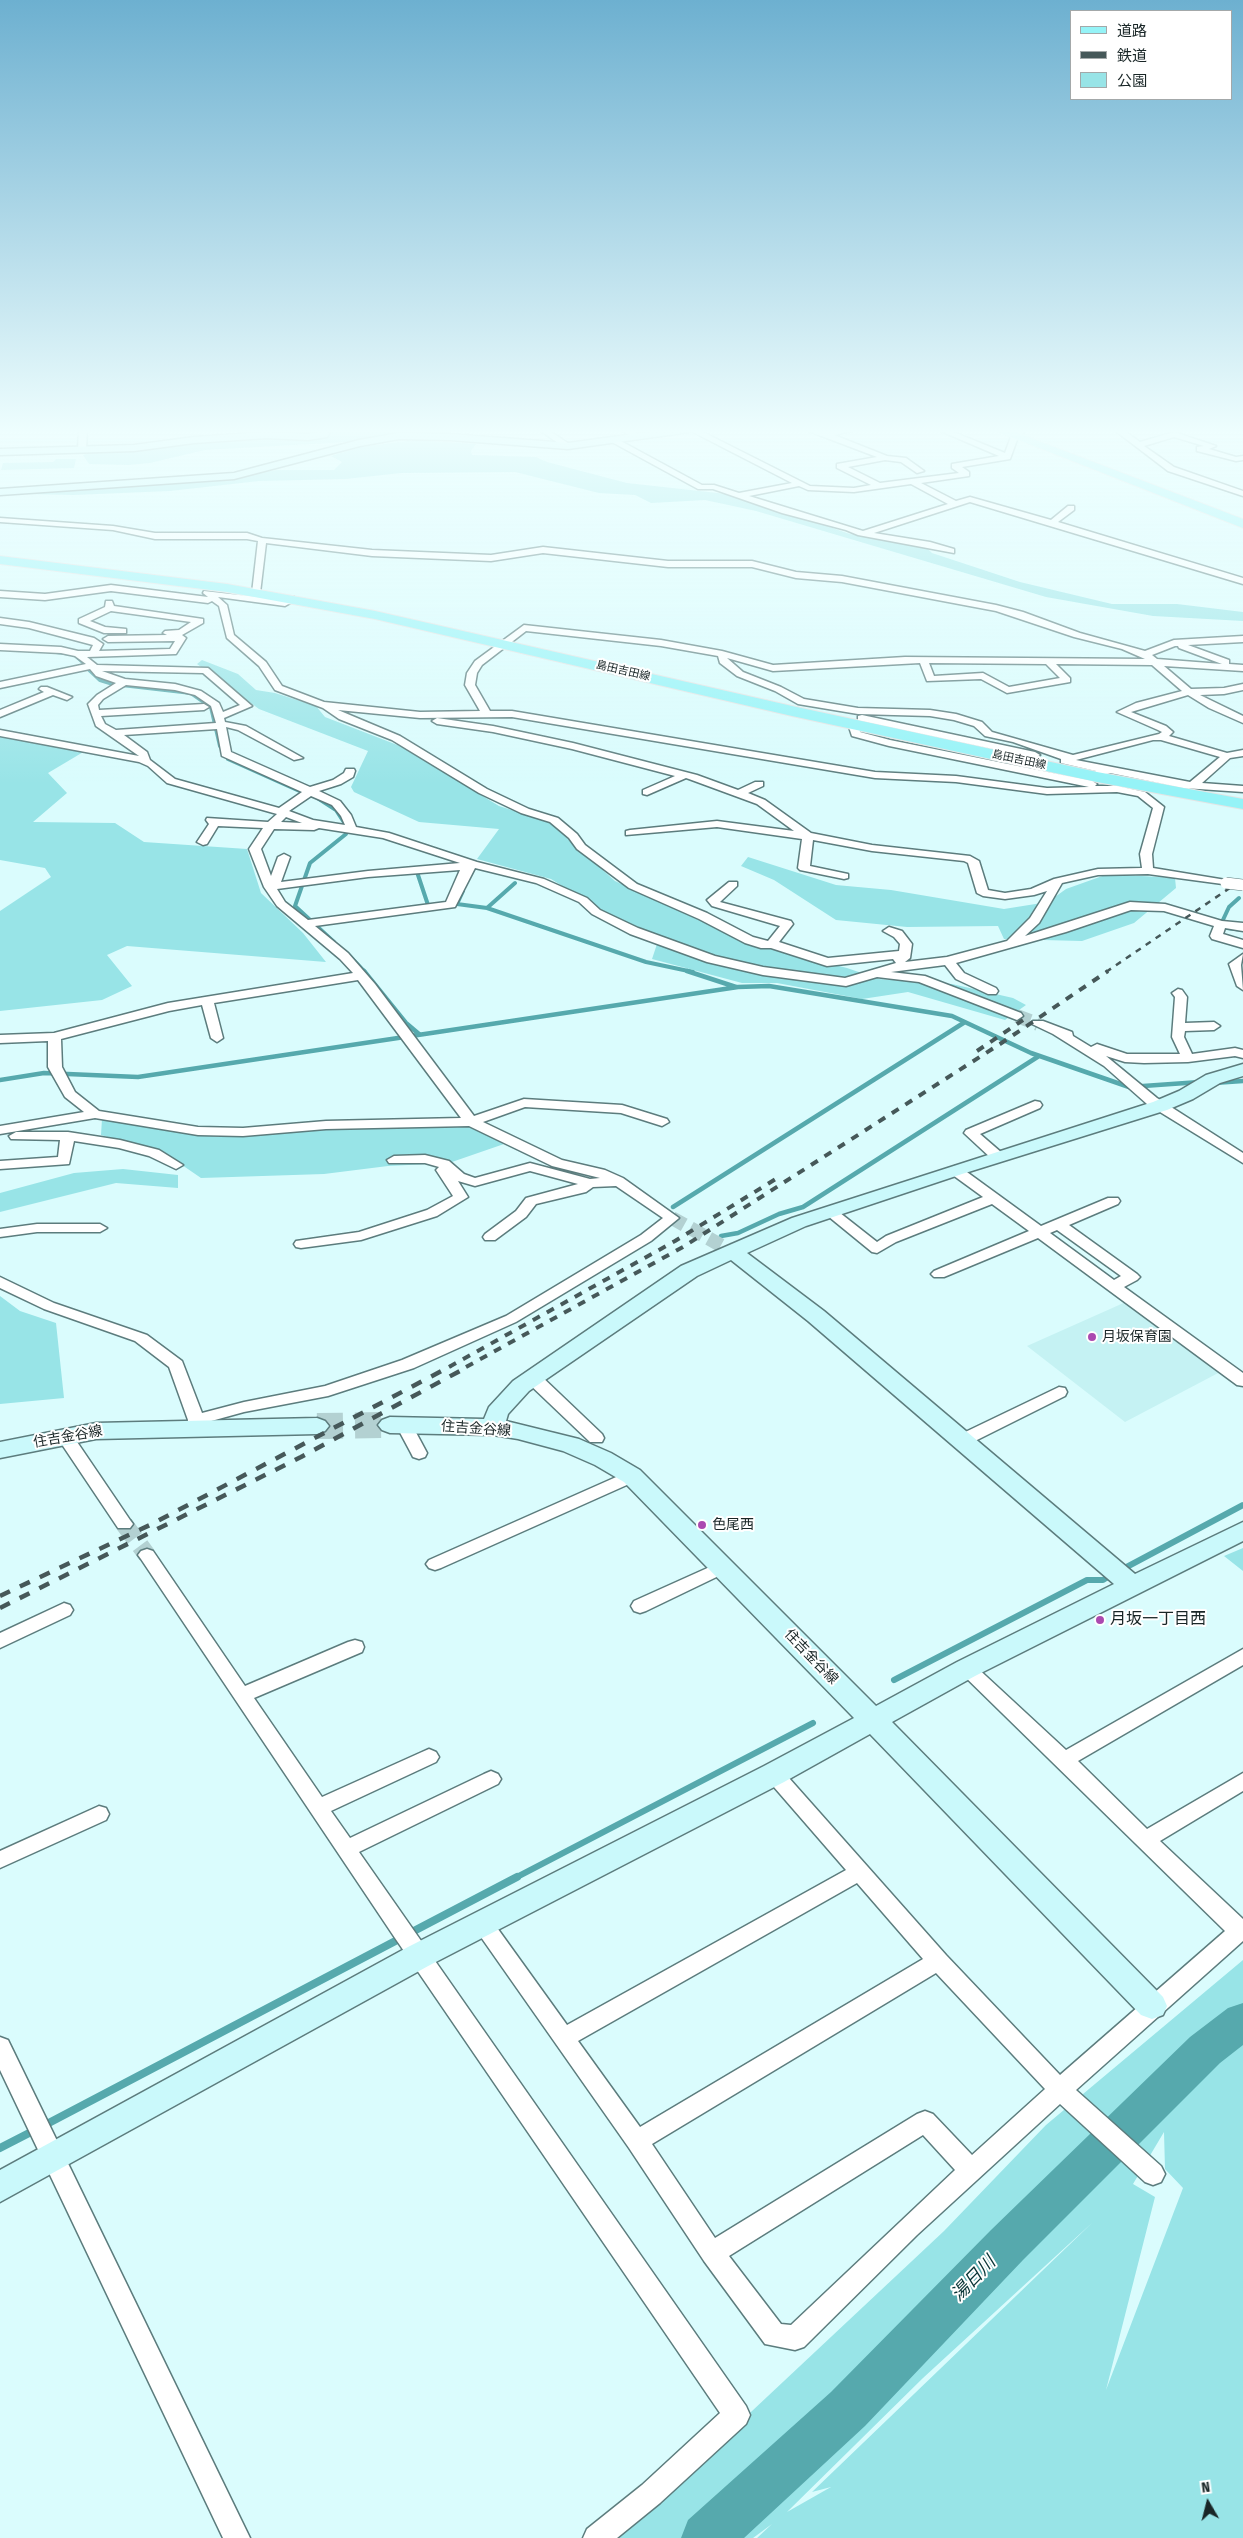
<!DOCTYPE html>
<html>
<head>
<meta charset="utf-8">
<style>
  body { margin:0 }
  #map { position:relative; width:1243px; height:2538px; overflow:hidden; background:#dafcfd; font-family:"Fira Sans Condensed","Noto Sans JP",sans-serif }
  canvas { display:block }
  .legend { position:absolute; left:1070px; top:10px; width:162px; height:90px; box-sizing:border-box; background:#fff; border:1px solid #a3a8a9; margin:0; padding:6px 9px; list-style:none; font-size:15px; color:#192627 }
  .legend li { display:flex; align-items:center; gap:10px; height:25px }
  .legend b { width:25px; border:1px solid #a3a8a9 }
  .north { position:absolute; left:1183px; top:2478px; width:50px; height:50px; -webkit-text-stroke:4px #fff; paint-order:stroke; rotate:352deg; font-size:14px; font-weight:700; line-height:20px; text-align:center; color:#192627 }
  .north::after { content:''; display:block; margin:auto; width:18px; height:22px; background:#192627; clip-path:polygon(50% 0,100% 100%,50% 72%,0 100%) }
</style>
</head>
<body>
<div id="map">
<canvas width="1243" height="2538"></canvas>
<ul class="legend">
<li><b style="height:6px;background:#95f3f7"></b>道路</li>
<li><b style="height:6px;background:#465859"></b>鉄道</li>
<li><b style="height:14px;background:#98e4e7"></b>公園</li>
</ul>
<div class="north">N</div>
</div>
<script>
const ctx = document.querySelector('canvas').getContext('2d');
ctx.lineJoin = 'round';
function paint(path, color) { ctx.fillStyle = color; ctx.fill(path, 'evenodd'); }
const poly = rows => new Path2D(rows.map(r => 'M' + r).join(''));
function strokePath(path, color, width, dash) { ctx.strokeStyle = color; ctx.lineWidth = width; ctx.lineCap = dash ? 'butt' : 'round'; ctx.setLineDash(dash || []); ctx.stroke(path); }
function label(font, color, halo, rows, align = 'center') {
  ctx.font = font + ' "Fira Sans Condensed","Noto Sans JP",sans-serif'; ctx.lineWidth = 4; ctx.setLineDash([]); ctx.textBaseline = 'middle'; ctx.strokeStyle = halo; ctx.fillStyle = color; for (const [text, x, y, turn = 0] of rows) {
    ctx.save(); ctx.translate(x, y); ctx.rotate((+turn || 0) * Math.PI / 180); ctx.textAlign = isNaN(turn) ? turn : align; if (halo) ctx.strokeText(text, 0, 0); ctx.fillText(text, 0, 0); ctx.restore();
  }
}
const built = poly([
  [1128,1301,1222,1371,1125,1422,1027,1346]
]);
const green = poly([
  [303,429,399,429,409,433,347,442,205,450,150,463,128,465,89,464,83,455,93,451,211,440,310,434,307,430],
  [414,440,476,444,471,451,472,455,536,457,547,462,627,483,736,495,850,534,880,537,928,549,932,553,1020,582,1112,604,1177,604,1243,612,1243,621,1153,616,1046,597,756,511,705,500,651,503,635,495,599,493,515,472,401,473,346,479,259,481,170,491,74,495,25,494,216,479,277,470,334,470,342,462,331,456,361,447],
  [56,459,76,459,74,468,1,470,3,463,53,462],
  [202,660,238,674,256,690,275,693,316,706,325,717,400,746,499,806,549,822,615,881,722,931,772,949,847,968,879,979,952,984,1013,998,1026,1005,1005,1020,908,992,862,999,777,983,742,983,652,959,657,944,551,879,477,859,499,829,419,822,354,792,351,787,368,751,259,709,197,664],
  [0,735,85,751,48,773,67,793,33,822,115,823,144,842,247,849,261,893,303,933,326,962,127,946,107,955,132,986,102,1000,0,1011,0,911,51,877,45,868,0,860],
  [748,857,836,885,891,890,1004,909,1048,902,1066,889,1108,874,1175,878,1176,888,1134,923,1082,941,1004,939,998,926,907,927,836,920,774,880,741,866],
  [102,1119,218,1137,327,1128,468,1125,504,1144,449,1163,388,1166,324,1174,201,1178,166,1154,101,1135],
  [123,1169,178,1175,178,1188,116,1183,0,1212,0,1193,74,1173],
  [0,1296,20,1311,56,1323,64,1398,0,1404],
  [1243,1548,1243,1571,1224,1556],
  [1243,1960,1243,2538,757,2538,772,2524,753,2538,608,2538,736,2426,944,2231,1046,2125],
  [1164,2132,1165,2169,1183,2188,1106,2390,1155,2197,1133,2184],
  [1093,2222,812,2492,831,2487,787,2512,923,2378]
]);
const streamFar4 = poly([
  [1113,429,1130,442],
  [50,652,74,655,86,666]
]);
const streamFar3 = poly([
  [84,665,100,680,113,684,191,693,211,707,220,746],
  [228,759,304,793],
  [319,799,336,810,345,824,346,834,310,863,295,906,334,942],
  [417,872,428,905,433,905],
  [463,891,457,904,487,908,646,962,693,972],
  [487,908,515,883],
  [1218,924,1222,922,1229,907,1239,898],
  [1219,927,1243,930],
  [348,954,365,972]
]);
const streamFar2 = poly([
  [364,971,406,1023,419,1034],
  [687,971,736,987],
  [0,1080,44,1073,138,1077,738,987,769,986,952,1016,1031,1053,1129,1087,1200,1082],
  [1214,1083,1243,1081],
  [673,1207,965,1022],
  [721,1236,738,1233,779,1214,803,1207,1039,1056]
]);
const streamFar1 = poly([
  [1121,1570,1243,1505],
  [894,1680,1087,1580,1103,1580,1111,1575],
  [515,1878,813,1723]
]);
const stream = poly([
  [410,1933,517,1877],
  [43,2126,403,1937],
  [0,2148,35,2130]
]);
const river = poly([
  [1243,2003,1243,2045,1220,2063,1023,2260,865,2426,744,2538,681,2538,688,2520,831,2392,991,2230,1190,2037,1228,2008,1243,2003]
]);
const streetTunnelFar1 = poly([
  [1017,1016,1038,1024],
  [672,1218,733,1252]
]);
const streetTunnel = poly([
  [124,1524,147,1555]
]);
const secondaryTunnel = poly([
  [317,1426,390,1425]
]);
const street = poly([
  [79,429,87,429,86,450,82,452,78,450,79,429],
  [538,429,547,429,572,446,565,448,538,429],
  [619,429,629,429,643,437,636,439,619,429],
  [687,429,697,429,810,486,854,488,871,485,837,468,837,464,877,457,803,429,825,432,862,429,834,435,887,456,906,458,924,471,917,473,901,462,885,460,848,467,880,483,959,473,952,468,952,464,999,456,936,429,946,429,1005,453,1012,434,1019,429,1028,429,1018,437,1010,459,962,467,969,472,969,476,921,483,956,501,970,497,1051,520,1068,506,1074,506,1074,510,1058,522,1243,578,1243,584,970,502,874,533,930,542,954,549,954,553,858,535,846,530,782,513,713,489,698,489,610,441,617,439,702,485,714,485,739,493,792,483,687,429],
  [911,484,948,504,863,531,749,496,799,486,808,490,854,492,911,484],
  [1113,429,1122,429,1140,442,1174,432,1216,446,1209,449,1236,457,1243,456,1243,460,1236,461,1197,451,1197,447,1204,446,1174,437,1144,446,1174,467,1243,491,1243,496,1168,471,1113,429],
  [0,518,113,526,155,533,247,533,262,538,372,550,491,555,543,547,668,561,752,561,796,572,842,576,996,605,1023,612,1080,633,1145,651,1174,640,1243,636,1243,642,1188,645,1229,660,1229,664,1243,665,1243,671,1164,666,1191,689,1224,688,1243,684,1243,690,1224,694,1200,695,1243,716,1243,723,1209,708,1188,695,1131,712,1166,726,1173,732,1169,736,1227,753,1243,750,1243,756,1230,758,1202,783,1243,786,1243,792,1184,788,1110,773,1095,776,1094,774,1096,771,1061,763,1061,759,1013,742,985,736,974,726,954,720,930,716,858,714,798,704,775,691,737,676,720,663,718,656,661,646,526,631,482,665,477,673,475,685,490,711,512,711,875,772,956,776,1047,788,1089,787,889,746,852,736,848,724,853,721,858,724,860,732,890,740,1092,781,1097,784,1095,786,1117,786,1145,792,1164,807,1152,854,1153,868,1226,880,1230,881,1230,885,1148,874,1098,875,1062,883,1039,923,1025,936,1130,902,1165,904,1222,921,1243,923,1243,931,1225,928,1223,934,1243,940,1243,948,1212,939,1210,936,1214,926,1164,911,1131,910,1066,932,956,963,964,973,996,988,998,991,996,994,988,994,956,979,945,965,891,972,925,976,1021,1013,1023,1016,1017,1020,919,982,877,977,846,986,763,975,707,962,630,934,592,914,579,902,536,883,475,868,455,907,315,926,348,953,375,984,474,1116,524,1099,622,1105,667,1119,669,1122,662,1126,621,1113,525,1107,483,1122,562,1160,605,1170,623,1178,679,1218,651,1241,516,1322,414,1368,328,1396,244,1412,204,1423,201,1432,189,1432,187,1428,188,1420,169,1367,135,1341,44,1309,0,1288,0,1277,54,1303,147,1335,182,1361,202,1413,244,1402,325,1386,402,1360,506,1316,641,1235,663,1218,616,1186,593,1187,586,1192,536,1204,526,1217,495,1240,485,1240,483,1237,485,1234,516,1211,526,1198,578,1184,530,1171,475,1186,458,1181,468,1197,437,1216,361,1240,301,1248,296,1247,294,1244,296,1241,359,1232,427,1210,453,1196,436,1170,439,1167,425,1163,389,1163,387,1160,394,1156,425,1155,449,1161,464,1174,475,1178,530,1163,590,1179,600,1178,552,1166,469,1126,326,1129,243,1136,198,1135,95,1118,0,1134,0,1126,84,1112,65,1097,48,1067,48,1041,0,1043,0,1035,54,1033,168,1003,353,973,340,959,277,906,264,887,249,849,263,828,218,826,207,844,203,845,197,842,209,824,206,820,207,818,268,822,277,814,167,783,148,766,139,762,0,736,0,730,139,756,96,726,88,704,97,695,116,683,96,676,90,669,0,688,0,682,86,664,75,656,61,653,0,650,0,644,61,647,78,651,90,651,93,645,29,628,0,624,0,618,29,622,94,638,103,644,99,651,170,649,175,641,108,642,103,639,108,636,167,635,163,633,165,631,179,630,191,622,111,611,90,621,105,627,126,629,126,633,104,633,79,623,79,619,105,607,106,601,112,601,114,606,203,619,203,623,182,635,186,638,176,654,87,657,97,665,208,668,252,706,224,718,225,722,246,726,303,758,294,760,238,730,226,727,231,752,310,787,333,780,344,773,346,769,354,769,355,771,353,777,341,784,319,791,340,801,351,815,356,827,389,833,477,862,544,879,587,898,600,910,638,928,715,956,763,967,845,978,896,963,893,959,827,966,771,948,761,948,745,943,699,919,629,888,577,849,569,838,550,822,521,813,479,793,392,740,339,719,323,708,275,690,259,666,227,638,219,606,212,601,208,603,111,591,45,600,0,597,0,591,45,594,111,585,208,597,203,593,204,591,283,600,294,597,294,601,285,606,218,597,227,605,234,635,266,662,282,686,324,702,420,712,480,711,465,685,467,673,475,661,524,625,661,640,722,651,773,665,905,657,1145,659,1122,649,1074,637,996,611,842,582,796,578,752,567,668,567,543,553,491,561,372,556,266,543,260,593,256,596,252,593,258,541,247,539,155,539,113,530,0,522,0,518],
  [1175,646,1178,646,1179,648,1222,664,1157,659,1152,655,1175,646],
  [727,658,773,671,920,663,927,681,981,679,1007,693,1070,682,1070,678,1056,664,1152,665,1182,691,1136,703,1117,712,1158,730,1162,732,1159,734,1073,755,992,732,982,722,956,714,930,710,858,708,804,699,781,687,743,672,727,658],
  [929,663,1046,664,1060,678,1009,687,983,673,934,676,929,663],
  [102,671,203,673,240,705,223,712,219,703,201,691,175,684,125,679,102,671],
  [126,685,175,690,195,695,211,706,216,723,116,730,105,724,101,716,204,710,209,707,204,704,99,710,98,705,103,699,126,685],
  [338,710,420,718,512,717,875,778,956,782,1047,794,1117,792,1138,796,1153,808,1140,854,1142,868,1098,869,1054,879,1031,889,1005,893,988,890,979,861,970,856,872,845,811,833,765,800,748,793,763,786,763,782,755,782,738,790,697,775,573,743,493,726,437,718,432,721,437,724,493,732,572,749,675,776,643,790,643,794,647,795,686,778,689,779,757,804,794,831,717,821,630,830,626,831,626,835,717,827,802,839,798,868,800,870,844,879,848,878,848,874,810,866,813,840,872,851,964,861,968,863,977,893,983,896,1005,899,1034,895,1047,891,1030,918,1007,941,947,957,905,962,910,958,912,944,902,931,889,927,883,931,894,937,900,944,899,951,828,958,779,942,793,924,791,921,720,902,737,886,737,882,729,882,707,900,712,906,780,926,768,941,753,937,707,913,637,884,585,845,577,834,558,818,529,809,487,789,400,736,338,710],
  [217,729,222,756,302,792,279,808,175,779,150,760,147,752,124,735,217,729],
  [1153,740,1161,740,1220,757,1190,782,1076,760,1153,740],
  [311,796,332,805,341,816,345,825,313,820,289,811,311,796],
  [286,817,302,823,281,822,286,817],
  [319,828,383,838,460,863,368,871,281,882,290,857,284,854,278,857,271,876,261,849,274,829,314,830,319,828],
  [460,870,446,902,308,920,285,902,277,889,368,877,460,870],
  [358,980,461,1118,326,1121,243,1128,198,1127,99,1111,75,1092,62,1067,61,1039,169,1011,202,1005,211,1038,217,1042,223,1038,214,1003,358,980],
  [41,687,47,687,72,697,67,700,53,695,0,717,0,710,44,692,39,689,41,687],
  [862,715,1035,752,1040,755,1035,758,858,720,858,716,862,715],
  [1243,954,1241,965,1243,990,1237,986,1229,964,1243,954],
  [1178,989,1182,990,1187,997,1185,1023,1214,1022,1220,1026,1214,1030,1185,1031,1184,1037,1192,1054,1235,1048,1243,1050,1243,1058,1235,1056,1188,1062,1144,1063,1125,1062,1106,1056,1157,1098,1243,1153,1243,1163,1147,1104,1104,1066,1053,1034,1032,1024,1033,1021,1043,1021,1072,1032,1073,1036,1091,1047,1097,1044,1127,1054,1180,1054,1172,1037,1175,997,1172,993,1178,989],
  [1035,1101,1040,1102,1042,1105,1040,1108,980,1134,1002,1153,1004,1156,1002,1159,992,1159,964,1133,966,1130,1035,1101],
  [16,1132,68,1132,120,1140,159,1150,183,1165,176,1169,149,1156,119,1148,74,1141,69,1164,0,1169,0,1161,58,1157,60,1140,11,1139,9,1136,16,1132],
  [955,1166,960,1167,1041,1226,1108,1198,1118,1198,1120,1201,1118,1204,1069,1225,1137,1274,1140,1277,1137,1280,1124,1287,1243,1373,1243,1386,1237,1385,1038,1238,944,1277,934,1277,931,1274,934,1271,1029,1231,992,1204,896,1242,877,1253,872,1252,823,1212,830,1208,835,1209,877,1242,886,1236,983,1197,950,1173,948,1170,955,1166],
  [1057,1230,1121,1276,1114,1280,1050,1233,1057,1230],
  [37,1224,100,1224,107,1228,100,1232,37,1232,0,1237,0,1229,37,1224],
  [533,1373,539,1374,602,1434,604,1438,602,1442,590,1442,527,1382,525,1378,527,1374,533,1373],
  [1059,1387,1065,1388,1067,1392,1065,1396,969,1444,963,1445,957,1444,955,1440,957,1436,1059,1387],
  [404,1420,410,1421,412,1425,427,1453,425,1457,419,1459,413,1457,411,1453,396,1425,398,1421,404,1420],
  [65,1432,71,1433,130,1520,133,1524,130,1528,118,1528,57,1437,59,1433,65,1432],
  [632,1470,638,1472,640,1476,638,1480,441,1568,435,1570,429,1568,426,1564,429,1560,632,1470],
  [147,1549,153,1551,245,1686,348,1642,355,1640,362,1642,364,1647,362,1652,254,1698,322,1797,422,1752,429,1749,436,1752,439,1757,436,1762,331,1811,350,1838,484,1774,491,1771,498,1774,501,1779,498,1784,359,1852,746,2406,750,2415,746,2424,660,2503,617,2538,583,2538,587,2529,642,2485,720,2413,395,1938,141,1559,138,1555,141,1551,147,1549],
  [723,1561,729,1563,732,1567,729,1571,646,1611,640,1613,634,1611,631,1606,634,1601,723,1561],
  [64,1603,70,1605,73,1610,70,1615,0,1648,0,1633,64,1603],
  [1243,1649,1243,1665,1078,1761,1147,1829,1243,1773,1243,1791,1160,1841,1243,1919,1243,1941,1076,2090,1161,2166,1165,2174,1161,2182,1153,2185,1145,2182,1060,2104,917,2235,804,2347,795,2350,765,2344,704,2261,629,2148,476,1930,473,1924,476,1918,483,1915,490,1918,567,2025,846,1870,767,1779,764,1774,767,1769,774,1766,781,1769,946,1955,1060,2075,1225,1931,957,1669,959,1664,966,1662,973,1664,1066,1750,1243,1649],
  [857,1883,923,1959,640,2127,578,2041,857,1883],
  [936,1973,1045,2089,972,2155,933,2114,925,2111,917,2114,715,2238,652,2144,936,1973],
  [923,2135,955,2170,791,2325,781,2324,729,2256,923,2135],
  [99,1806,106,1808,109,1814,106,1820,0,1868,0,1851,99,1806],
  [0,2037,8,2040,250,2538,223,2538,0,2070,0,2037]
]);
const secondary = poly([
  [319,429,330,429,331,431,327,437,308,440,266,438,194,443,134,451,0,455,0,449,134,445,194,437,266,432,308,434,320,432,319,429],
  [671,429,695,429,690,432,568,449,450,440,399,439,360,446,234,479,0,495,0,489,234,473,359,440,399,433,450,434,568,443,671,429],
  [1243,1064,1243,1076,1220,1083,1193,1099,1167,1110,962,1174,806,1226,747,1253,824,1311,1135,1574,1243,1522,1243,1541,975,1676,892,1722,1163,1997,1167,2006,1163,2015,1152,2019,1141,2015,870,1734,784,1782,430,1965,0,2202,0,2170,408,1947,764,1766,854,1718,624,1482,595,1465,563,1451,518,1439,493,1435,390,1433,382,1430,378,1425,382,1420,390,1417,484,1419,489,1407,513,1381,681,1266,792,1218,1153,1102,1179,1091,1206,1075,1243,1064],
  [731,1260,808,1321,1114,1584,957,1662,876,1706,640,1470,611,1453,579,1439,506,1421,508,1414,529,1391,697,1276,731,1260],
  [317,1418,325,1421,329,1426,325,1431,317,1434,96,1439,0,1458,0,1442,96,1423,317,1418]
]);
const primary = poly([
  [991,429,1007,429,1243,519,1243,528,991,429],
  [0,556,227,584,375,611,792,706,1097,772,1243,799,1243,809,1097,782,792,716,375,619,227,592,0,564,0,556]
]);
const railFar2 = poly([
  [1106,972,1243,879]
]);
const railFar1 = poly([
  [977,1051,1023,1020],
  [449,1367,675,1241,779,1177],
  [466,1367,683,1247,1000,1044,1108,971]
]);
const rail = poly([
  [0,1596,152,1524,451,1366],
  [0,1608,301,1457,469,1366]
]);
const streetBridge = poly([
  [1226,883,1243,885]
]);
const markers = [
  [1092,1337,5,"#ab49b0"],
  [702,1525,5,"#ab49b0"],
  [1100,1620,5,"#ab49b0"]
];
const farStreetnames = [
  ["島田吉田線",623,671,13],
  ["島田吉田線",1019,760,12]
];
const poiNames = [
  ["月坂保育園",1102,1337],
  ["色尾西",712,1525]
];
const streetNames = [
  ["住吉金谷線",476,1429,4],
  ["住吉金谷線",68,1437,-10],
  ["住吉金谷線",811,1657,46]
];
const nearPoinames = [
  ["月坂一丁目西",1110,1620]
];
const nearWaternames = [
  ["湯日川",974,2279,-46]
];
paint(built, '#c5f2f3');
paint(green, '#98e4e7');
strokePath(streamFar4, '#56a9ad', 2.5);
strokePath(streamFar3, '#56a9ad', 4);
strokePath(streamFar2, '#56a9ad', 4.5);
strokePath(streamFar1, '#56a9ad', 6);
strokePath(stream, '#56a9ad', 8);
paint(river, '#56a9ad');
strokePath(streetTunnelFar1, '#b3d1d2', 14, [14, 7]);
strokePath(streetTunnel, '#b3d1d2', 18, [18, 9]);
strokePath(secondaryTunnel, '#b3d1d2', 26, [26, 12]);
strokePath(street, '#5c7c7d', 3);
strokePath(secondary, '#5c7c7d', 3);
strokePath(primary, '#e3e5e5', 2);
paint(street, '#fff');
paint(secondary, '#caf9fb');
paint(primary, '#95f3f7');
strokePath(railFar2, '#465859', 2.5, [6, 6]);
strokePath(railFar1, '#465859', 4, [8, 8]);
strokePath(rail, '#465859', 4.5, [11, 11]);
strokePath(streetBridge, '#5c7c7d', 12, []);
strokePath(streetBridge, '#fff', 11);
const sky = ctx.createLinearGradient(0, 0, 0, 784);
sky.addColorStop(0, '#6db0d0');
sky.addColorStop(0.55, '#eefefe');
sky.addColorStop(1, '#eefefe00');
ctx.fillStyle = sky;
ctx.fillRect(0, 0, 1243, 784);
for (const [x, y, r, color] of markers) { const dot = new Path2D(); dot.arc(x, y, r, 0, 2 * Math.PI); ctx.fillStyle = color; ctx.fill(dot); strokePath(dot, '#fff', 2); }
label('11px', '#192627', '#fff', farStreetnames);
label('14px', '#192627', '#fff', poiNames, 'left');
label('14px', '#192627', '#fff', streetNames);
label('16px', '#192627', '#fff', nearPoinames, 'left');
label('italic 18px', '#073234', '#fff', nearWaternames);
</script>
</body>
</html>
